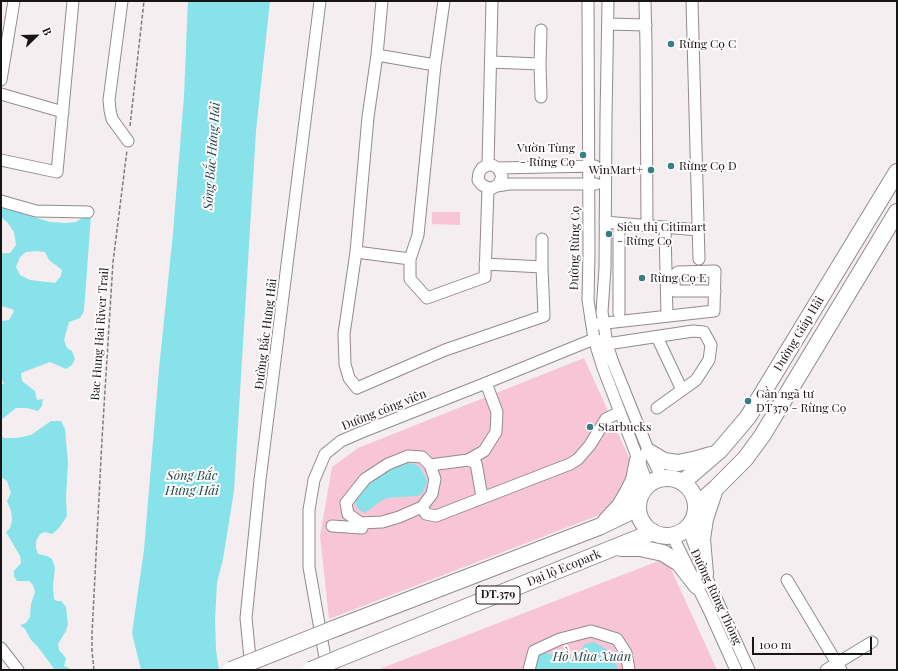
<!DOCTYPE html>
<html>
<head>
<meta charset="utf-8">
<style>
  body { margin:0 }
  #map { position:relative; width:898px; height:671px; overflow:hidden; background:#f4eef0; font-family:"Playfair Display",serif }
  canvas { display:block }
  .frame { position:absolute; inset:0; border:2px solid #181516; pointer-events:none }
  .north { position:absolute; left:16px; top:16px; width:40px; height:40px; -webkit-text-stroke:3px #fffcfd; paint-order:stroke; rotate:67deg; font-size:11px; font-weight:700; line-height:16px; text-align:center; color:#181516 }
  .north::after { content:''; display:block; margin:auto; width:14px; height:18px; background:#181516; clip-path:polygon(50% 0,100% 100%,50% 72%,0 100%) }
  .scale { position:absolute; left:752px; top:637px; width:120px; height:18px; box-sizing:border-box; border:2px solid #181516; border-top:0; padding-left:5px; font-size:12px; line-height:14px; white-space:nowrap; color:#181516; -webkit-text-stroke:3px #fffcfd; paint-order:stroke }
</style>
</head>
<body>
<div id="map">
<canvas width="898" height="671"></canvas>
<div class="frame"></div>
<div class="north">B</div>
<div class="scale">100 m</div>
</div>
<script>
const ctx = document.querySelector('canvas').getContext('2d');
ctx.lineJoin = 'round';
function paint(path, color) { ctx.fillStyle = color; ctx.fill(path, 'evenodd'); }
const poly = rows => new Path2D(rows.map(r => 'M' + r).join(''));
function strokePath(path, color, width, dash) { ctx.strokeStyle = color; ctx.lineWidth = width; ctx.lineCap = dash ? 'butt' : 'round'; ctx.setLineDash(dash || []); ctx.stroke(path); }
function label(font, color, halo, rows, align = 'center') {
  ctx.font = font + ' "Playfair Display",serif'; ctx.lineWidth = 4; ctx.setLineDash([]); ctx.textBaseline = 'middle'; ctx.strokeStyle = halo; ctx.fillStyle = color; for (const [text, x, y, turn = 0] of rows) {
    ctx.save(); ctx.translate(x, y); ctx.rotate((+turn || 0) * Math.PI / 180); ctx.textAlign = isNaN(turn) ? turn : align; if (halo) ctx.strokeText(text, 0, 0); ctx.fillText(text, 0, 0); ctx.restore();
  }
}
const green = poly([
  [432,212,460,212,460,225,432,224],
  [584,358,632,464,628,484,607,512,329,619,320,536,332,467,358,448],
  [666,558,717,670,377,670]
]);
const water = poly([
  [188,1,270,1,256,131,234,491,223,559,217,583,215,620,216,650,219,670,141,670,132,633,144,550,159,369,173,233,184,96],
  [1,207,50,222,66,223,76,222,87,215,91,216,84,311,80,318,69,322,64,340,67,348,72,351,75,359,72,365,66,369,50,362,21,373,22,381,35,391,37,400,43,399,42,406,38,411,27,408,16,408,1,420,1,385,4,383,1,378,1,321,9,320,14,311,12,309,1,306,1,253,10,253,16,245,14,232,7,222,1,217],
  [35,251,45,252,49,260,62,270,61,276,55,283,30,280,20,275,16,267,20,257,26,252],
  [51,421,61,421,65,429,68,463,66,497,67,516,59,528,52,534,45,532,40,534,36,541,36,548,38,554,47,556,52,559,55,568,53,586,54,599,57,601,61,601,66,607,68,624,66,631,58,644,59,650,66,658,64,666,69,668,70,670,55,670,38,647,31,640,25,629,20,625,26,623,30,617,31,604,35,592,33,585,29,581,17,581,14,576,14,571,21,563,20,556,6,532,10,528,12,520,11,511,7,501,11,493,7,481,1,477,1,435,4,438,17,438,31,435],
  [407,462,419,466,427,480,426,486,422,494,417,496,387,498,378,503,365,513,359,510,356,505,355,501,358,493,372,479,395,465],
  [594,642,609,651,614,659,618,670,534,670,535,665,539,656,545,653,564,657,571,657,580,651,585,644]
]);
const path = poly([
  [130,126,144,1],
  [94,670,92,651,92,634,102,439,113,262,127,150]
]);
const minor = poly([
  [122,1,109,100,110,110,112,119,128,141],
  [382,1,377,55,435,65],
  [444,1,435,65,418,235,410,259,410,279,427,298,485,277,488,188],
  [588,1,589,253,588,300,594,339,603,368,648,485],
  [608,1,606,118,605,268,602,312,607,344,612,360,649,452,662,478],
  [645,1,646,45,647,225],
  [692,1,699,259],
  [608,24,646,25],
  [377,55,368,117,356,252,410,259],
  [491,62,540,64,541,30],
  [540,64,541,97],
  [1,80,14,1],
  [1,94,63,112],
  [1,160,57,172,73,1],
  [488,165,492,1],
  [498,168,502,176,499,184,491,189,482,185,478,180,479,173,482,168,488,165,492,165,498,168,595,166],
  [497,186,509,184,596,184],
  [1,201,36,211,88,212],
  [605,222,698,230],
  [665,227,667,316],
  [542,239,542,267],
  [356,252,344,334,345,364,349,378,357,388,445,350,544,316,542,267,485,264],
  [619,313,619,224],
  [597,324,714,311,715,271,678,272,673,276,675,291,715,291],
  [657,337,682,390],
  [468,460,476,463,482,497],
  [430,465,435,479,432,494,422,507,426,514,436,516,570,464,578,459,590,445,606,419,620,412],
  [361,523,382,522,399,517,422,507],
  [332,526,362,528,361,523,348,514,346,503,365,479,388,464,408,456,422,457,430,465,468,460,484,451,496,432,497,412,486,383],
  [688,528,705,574,749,670],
  [672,535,709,610,736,670],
  [787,580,841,670],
  [1,648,18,670],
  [251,668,246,618,260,480,320,1],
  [327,669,309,567,309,510,314,480,325,454,341,441,362,432,486,383,594,339,607,344,693,331,704,332,711,345,709,360,696,380,657,408],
  [529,670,534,651,560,639,591,631,617,639,626,653,629,670],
  [826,670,872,642]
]);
const highway = poly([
  [649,452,664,461,678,463,697,459,711,455],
  '638 507a29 29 0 1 1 58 0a29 29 0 1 1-58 0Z',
  [683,482,720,450,748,417,897,172],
  [697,505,716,488,745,459,762,436,897,212],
  [606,521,620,506,628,492,634,480,638,460],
  [621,548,640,548,663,553,679,563,697,586],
  [705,574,702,539,705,519,715,489],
  [331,630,601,526,638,508],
  [342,657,653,532]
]);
const highwayBridge = poly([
  [231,670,331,630],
  [311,670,342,657]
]);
const markers = [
  [671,44,4,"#377f84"],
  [583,155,4,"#377f84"],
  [671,166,4,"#377f84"],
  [651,170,4,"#377f84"],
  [609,234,4,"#377f84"],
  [642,278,4,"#377f84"],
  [748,401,4,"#377f84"],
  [590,427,4,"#377f84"]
];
const shields = [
  [498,595,44]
];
const shieldNames = [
  ["ĐT.379",498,595]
];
const poiNames = [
  ["Rừng Cọ C",679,44],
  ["Vườn Tùng",575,148,"right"],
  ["- Rừng Cọ",575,162,"right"],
  ["Rừng Cọ D",679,166],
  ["WinMart+",643,170,"right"],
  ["Siêu thị Citimart",617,227],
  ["- Rừng Cọ",617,241],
  ["Rừng Cọ E",650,278],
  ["Gần ngã tư",756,394],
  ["DT379 - Rừng Cọ",756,408],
  ["Starbucks",598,427]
];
const streetNames = [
  ["Đường Rừng Cọ",575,248,-89],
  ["Bac Hung Hai River Trail",100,334,-86],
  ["Đường Bắc Hưng Hải",266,334,-83],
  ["Đường Giáp Hải",799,334,-59],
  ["Đường công viên",384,410,-22],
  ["Đại lộ Ecopark",564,568,-22],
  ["Đường Rừng Thông",716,597,65]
];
const waterNames = [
  ["Sông Bắc Hưng Hải",212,156,-86],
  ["Sông Bắc",192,476],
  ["Hưng Hải",192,491],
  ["Hồ Mùa Xuân",592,657]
];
paint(green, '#f8c5d6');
paint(water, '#87e3e9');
strokePath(minor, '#928b8d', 13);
strokePath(highway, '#928b8d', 18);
strokePath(path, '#7f7a7c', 1.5, [4, 2]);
strokePath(minor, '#fff', 11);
strokePath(highway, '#fff', 16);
strokePath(highwayBridge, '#928b8d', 18, []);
strokePath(highwayBridge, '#fff', 16);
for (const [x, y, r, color] of markers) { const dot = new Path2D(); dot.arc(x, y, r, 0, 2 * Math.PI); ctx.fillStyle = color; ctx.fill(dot); strokePath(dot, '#fffcfd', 1.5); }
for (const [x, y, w] of shields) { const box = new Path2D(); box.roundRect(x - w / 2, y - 9, w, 18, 3); ctx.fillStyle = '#fffcfd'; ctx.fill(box); strokePath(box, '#181516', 1); }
label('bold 11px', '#181516', null, shieldNames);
label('12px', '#181516', '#fffcfd', poiNames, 'left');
label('12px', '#181516', '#fffcfd', streetNames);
label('italic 13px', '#1e484b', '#fffcfd', waterNames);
</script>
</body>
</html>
